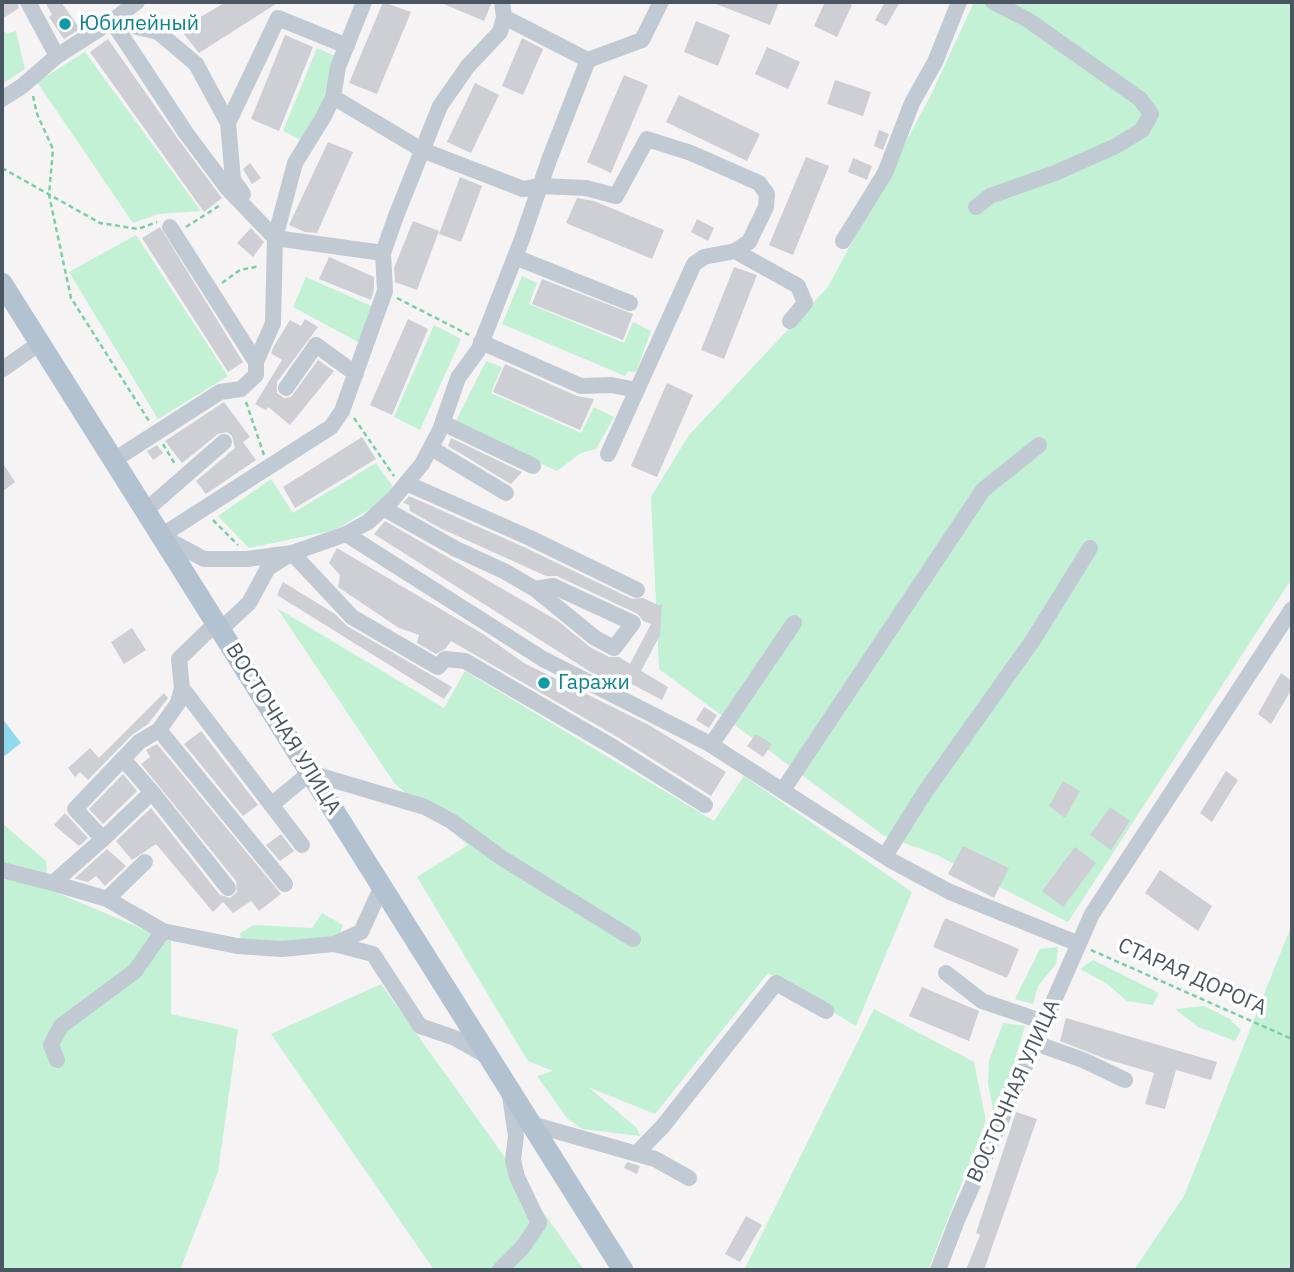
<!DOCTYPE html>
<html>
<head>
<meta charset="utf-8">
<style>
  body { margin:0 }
  #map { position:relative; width:1294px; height:1272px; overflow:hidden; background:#f5f3f3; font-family:"IBM Plex Sans",sans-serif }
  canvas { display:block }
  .frame { position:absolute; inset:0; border:4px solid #4a5661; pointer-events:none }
</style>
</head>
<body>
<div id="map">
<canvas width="1294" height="1272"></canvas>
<div class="frame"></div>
</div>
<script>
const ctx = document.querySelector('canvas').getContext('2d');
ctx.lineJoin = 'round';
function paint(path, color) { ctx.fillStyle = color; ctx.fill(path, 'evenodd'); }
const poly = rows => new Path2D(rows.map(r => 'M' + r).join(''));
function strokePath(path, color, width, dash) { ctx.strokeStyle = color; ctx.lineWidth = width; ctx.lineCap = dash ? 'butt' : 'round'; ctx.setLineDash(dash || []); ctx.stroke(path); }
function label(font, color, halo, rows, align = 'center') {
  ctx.font = font + ' "IBM Plex Sans",sans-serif'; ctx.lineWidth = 7; ctx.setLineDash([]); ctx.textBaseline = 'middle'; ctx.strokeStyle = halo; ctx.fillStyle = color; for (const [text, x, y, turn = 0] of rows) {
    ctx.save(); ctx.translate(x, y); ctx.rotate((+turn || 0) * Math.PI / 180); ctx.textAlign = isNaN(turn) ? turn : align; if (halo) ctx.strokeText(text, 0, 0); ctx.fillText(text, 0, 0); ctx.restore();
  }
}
const green = poly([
  [974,2,1292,2,1292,578,1068,922,937,855,883,835,659,669,651,497,689,435,828,287,932,93],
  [2,27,6,34,16,31,25,69,2,84],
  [317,48,337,57,320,108,303,141,283,131],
  [85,52,201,211,158,214,133,223,37,82],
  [136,235,228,376,158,419,69,272],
  [522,276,537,283,529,304,624,343,633,322,651,331,636,372,628,371,625,376,502,324],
  [306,277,371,306,360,343,293,307],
  [434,325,461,339,420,430,394,417],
  [486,361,502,367,491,393,581,433,594,407,614,417,596,449,581,453,557,471,454,425],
  [376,463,394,488,375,506,335,530,249,548,218,516,271,479,293,513],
  [277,608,444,708,465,671,714,821,744,776,912,892,856,1026,768,973,655,1114,588,1087,637,1128,640,1136,582,1129,567,1118,537,1076,553,1071,528,1061,417,877,468,845,395,784],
  [2,823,46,861,48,889,171,941,171,1014,238,1029,218,1172,180,1270,2,1270],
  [322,913,343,925,339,936,315,941,241,942,240,933,254,925,312,928],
  [1292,924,1292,1270,1134,1270,1184,1196],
  [1058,947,1056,964,1038,986,1033,1004,1015,999,1040,949],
  [1093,960,1159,993,1153,1005,1127,1001,1106,983,1080,969],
  [381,984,489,1135,584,1270,434,1270,271,1034],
  [1204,1006,1230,1019,1241,1030,1235,1041,1198,1027,1175,1009],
  [874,1009,974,1062,986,1121,928,1270,744,1270],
  [1003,1023,1025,1026,1005,1093,994,1115,988,1083,989,1061]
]);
const water = poly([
  [2,718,21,743,2,758]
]);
const building = poly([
  [2,2,18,2,19,8,2,19],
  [45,2,61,2,80,29,64,39,49,17,52,15],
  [226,2,279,2,199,53,180,29],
  [383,2,411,12,377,94,349,83],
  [439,2,492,2,484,21],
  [711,2,779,2,770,25],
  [825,2,846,2,852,5,837,37,814,26],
  [885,2,900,2,886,26,875,20],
  [696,21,730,35,718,66,684,52],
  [285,35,313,47,279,131,251,119],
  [522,38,543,49,523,95,502,86],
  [108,39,178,139,222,198,204,212,90,52],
  [767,47,800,62,788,89,755,74],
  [624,75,648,85,611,173,587,162],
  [835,80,871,92,863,116,827,104],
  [475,83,499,95,471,153,447,142],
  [679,95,760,134,747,161,666,122],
  [879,130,889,134,883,150,874,146],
  [328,142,353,152,317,233,305,232,289,225],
  [806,157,829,166,793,255,769,245],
  [853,158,872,166,867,180,848,172],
  [250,163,261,178,252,184,243,169],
  [460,177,482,186,461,242,439,234],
  [577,198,594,201,664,230,652,259,566,223],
  [697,219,714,228,708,241,691,232],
  [413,221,439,231,417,290,395,282,394,268],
  [160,227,243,362,228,372,142,238],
  [251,228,264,242,253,257,237,243],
  [329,257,374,277,374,289,371,300,319,279],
  [734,267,757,275,724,359,701,350],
  [542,279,633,314,623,340,532,304],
  [305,319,318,327,277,382,277,393,284,398,291,397,318,360,334,371,290,425,268,407,266,410,255,404,282,360,271,353,274,346,290,320,301,326],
  [408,319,428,329,392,415,370,405],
  [505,364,577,396,594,399,580,430,493,392],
  [667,383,693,395,657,477,631,466],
  [224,402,250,437,243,442,256,460,206,494,196,481,235,448,232,436,227,432,218,434,182,463,165,441],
  [362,437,376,459,295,508,283,487],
  [451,438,522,472,511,484,448,446],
  [157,445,163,453,153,460,147,451],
  [2,462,15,482,2,492],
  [409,496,526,548,632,599,643,598,660,606,662,603,660,635,641,671,668,687,662,700,626,681,621,687,589,671,374,534,385,521,558,621,590,647,609,657,619,657,630,664,651,624,643,621,638,614,557,576,546,576,440,528,410,511,409,505,403,503],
  [337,548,483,634,524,663,649,725,726,772,711,796,619,738,451,641,445,649,436,654,417,643,419,635,399,628,338,587,340,575,329,563],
  [283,582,335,614,347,626,452,687,444,699,277,595],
  [132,628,146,650,124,664,111,642],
  [1281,673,1292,681,1292,689,1271,724,1258,714],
  [164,693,168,698,148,724,132,735,88,780,80,772,75,777,68,768,90,748,99,758],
  [704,707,717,715,709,728,696,720],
  [201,731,258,805,243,816,184,744],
  [756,734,772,744,763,757,747,746],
  [157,744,281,894,259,911,251,901,233,913,223,902,213,912,156,844,132,860,116,841,151,808,220,895,230,898,237,892,236,881,141,764,150,757,146,750],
  [1226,771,1238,780,1212,822,1200,813],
  [123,774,137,791,103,824,89,809],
  [1063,781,1080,791,1065,818,1049,806],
  [1110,807,1130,821,1111,850,1090,835],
  [65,813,88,838,79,846,54,825],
  [281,834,294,851,280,861,266,845],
  [963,846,1009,868,994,898,948,874],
  [1075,847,1096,863,1063,907,1042,891],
  [107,849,126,866,105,886,96,876,88,882,76,879,75,878],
  [1160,870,1212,906,1198,931,1145,893],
  [945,918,1019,949,1007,978,933,947],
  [922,987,979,1011,969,1041,909,1016],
  [1066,1018,1217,1062,1211,1080,1176,1070,1165,1109,1145,1104,1154,1073,1106,1059,1060,1041],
  [1016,1112,1037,1119,984,1270,966,1270,980,1235,976,1233],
  [627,1162,640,1166,637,1174,624,1168],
  [746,1216,762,1225,740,1262,725,1254]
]);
const path = poly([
  [33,96,37,114,53,149,49,195,71,298,149,421],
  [2,168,100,223,138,229,157,222],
  [186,227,222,204],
  [222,283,240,270,260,266],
  [397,298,469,335],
  [246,402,264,455],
  [354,418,394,476],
  [163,444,176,466],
  [213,520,238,545],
  [1091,950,1292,1039]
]);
const minor = poly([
  [502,2,504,17,500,32,468,66,440,106,396,216,383,253,385,291,342,411,331,427,161,536,204,559,247,559,292,553,346,534,368,522,393,499,422,464,440,430,458,378,479,349,522,239,549,160,588,60,642,40,661,2],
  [504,17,588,60],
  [112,21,158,32,196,64,228,123,278,18,347,46],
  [112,21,137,2],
  [57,56,112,21,186,133,227,188,275,238,273,323,256,362,256,375,241,389,220,392,114,460],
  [333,97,422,150,523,189,540,186,586,188,616,196,647,139,691,153,759,183,767,194,766,207,749,242,735,251,704,257,694,264,608,454],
  [2,99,21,87,57,56,28,2],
  [228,123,233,180,243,194],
  [976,207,990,196,1055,173,1116,146,1142,130,1151,114,1140,99,1028,20,993,2],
  [170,227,256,362],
  [270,232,275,238,383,253],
  [275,238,295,163,324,116,333,97,338,67,364,2],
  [843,241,885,173,912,103,935,62,959,2],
  [735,251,798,286,805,303,790,321],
  [515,257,630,303],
  [481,342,581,386,611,385,637,390],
  [3,369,40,343],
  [286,388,316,345,356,374],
  [443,423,533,466],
  [431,448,506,493],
  [406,483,530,538,637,590],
  [383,508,456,549,504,571,535,589,595,638,614,648,633,623,553,586,535,589],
  [145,511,224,442],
  [346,534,543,659,708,743,892,861,950,892,1079,944],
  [216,623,179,659,182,688,302,845],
  [220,630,249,603,268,568,292,553,352,617,438,667,445,659,465,661,613,747,705,805],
  [182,688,178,703,159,730,285,884],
  [159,730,139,742,75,809,103,839,152,792,228,888],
  [711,745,794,623],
  [123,759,152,792],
  [783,790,983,490,1039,445],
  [271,805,310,773,425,807,451,821,502,858,633,939],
  [103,839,53,883,107,899,145,862],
  [885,856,923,795,1033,640,1090,548],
  [2,870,53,883],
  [107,899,163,931,237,946,282,949,334,944,361,932,382,886],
  [334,944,373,954,420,1026,455,1038,487,1056],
  [946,973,982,1001,1044,1022],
  [1035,1043,1083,1060,1125,1080],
  [57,1060,51,1045,61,1026,135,971,163,931],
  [531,1124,655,1159,689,1178],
  [636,1154,663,1126,776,983,826,1011],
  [500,1270,522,1248,539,1223,517,1177,513,1160,516,1136,510,1096],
  [938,1270,958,1218,1092,914,1292,609]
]);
const major = poly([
  [2,283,623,1270]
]);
const markers = [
  [65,24,7,"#0f9aa8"],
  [544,683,7,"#0f9aa8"]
];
const cultureNames = [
  ["Юбилейный",79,24],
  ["Гаражи",558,683]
];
const streetNames = [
  ["ВОСТОЧНАЯ УЛИЦА",283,729,58],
  ["СТАРАЯ ДОРОГА",1192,977,24],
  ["ВОСТОЧНАЯ УЛИЦА",1014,1091,-66]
];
paint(green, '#c3f1d5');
paint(water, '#90daee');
paint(building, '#cdcfd5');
strokePath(path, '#7ad0a6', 2.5, [5, 3.5]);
strokePath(minor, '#c1cad2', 16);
strokePath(major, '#b3c2d1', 21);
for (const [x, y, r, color] of markers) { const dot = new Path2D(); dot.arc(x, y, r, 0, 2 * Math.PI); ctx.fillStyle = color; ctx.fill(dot); strokePath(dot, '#fff', 2.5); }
label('21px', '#0d838f', '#fff', cultureNames, 'left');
label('21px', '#4a5661', '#fff', streetNames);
</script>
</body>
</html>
